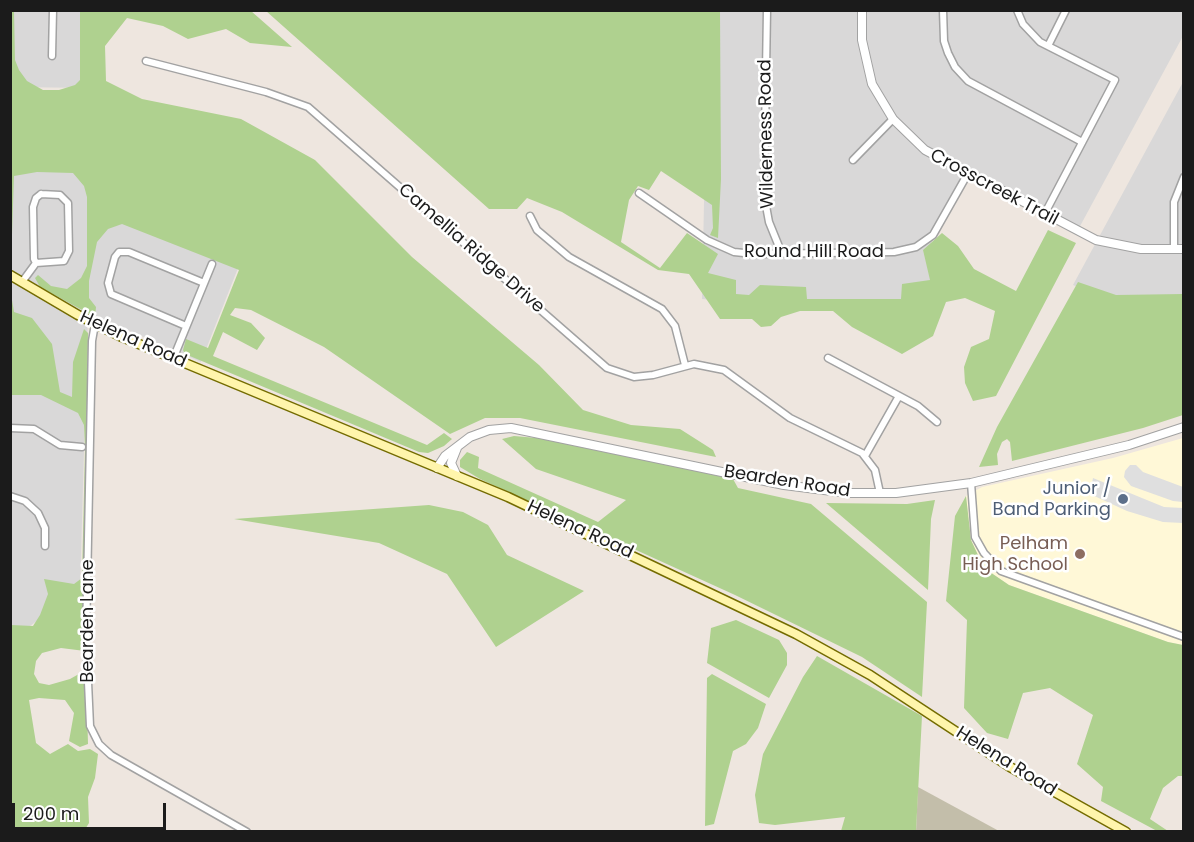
<!DOCTYPE html>
<html>
<head>
<meta charset="utf-8">
<style>
  body { margin:0 }
  #map { position:relative; width:1194px; height:842px; overflow:hidden; background:#eee6df; font-family:Poppins,sans-serif }
  canvas { display:block }
  .frame { position:absolute; inset:0; border:12px solid #1b1b1b; pointer-events:none }
  .scale { position:absolute; left:12px; top:803px; width:154px; height:27px; box-sizing:border-box; border:3px solid #1b1b1b; border-top:0; padding-left:8px; font-size:18px; line-height:21px; white-space:nowrap; color:#1b1b1b; -webkit-text-stroke:4px #fff; paint-order:stroke }
</style>
</head>
<body>
<div id="map">
<canvas width="1194" height="842"></canvas>
<div class="frame"></div>
<div class="scale">200 m</div>
</div>
<script>
const ctx = document.querySelector('canvas').getContext('2d');
ctx.lineJoin = 'round';
function paint(path, color) { ctx.fillStyle = color; ctx.fill(path, 'evenodd'); }
const poly = rows => new Path2D(rows.map(r => 'M' + r).join(''));
function strokePath(path, color, width, dash) { ctx.strokeStyle = color; ctx.lineWidth = width; ctx.lineCap = dash ? 'butt' : 'round'; ctx.setLineDash(dash || []); ctx.stroke(path); }
function label(font, color, halo, rows, align = 'center') {
  ctx.font = font + ' Poppins,sans-serif'; ctx.lineWidth = 5; ctx.setLineDash([]); ctx.textBaseline = 'middle'; ctx.strokeStyle = halo; ctx.fillStyle = color; for (const [text, x, y, turn = 0] of rows) {
    ctx.save(); ctx.translate(x, y); ctx.rotate((+turn || 0) * Math.PI / 180); ctx.textAlign = isNaN(turn) ? turn : align; if (halo) ctx.strokeText(text, 0, 0); ctx.fillText(text, 0, 0); ctx.restore();
  }
}
const residential = poly([
  [11,11,92,11,92,88,11,87],
  [708,11,1183,11,1183,36,1079,228,971,173,930,245,937,302,798,308,702,299],
  [1183,82,1183,301,1113,301,1073,285],
  [10,115,93,164,114,212,240,263,201,362,88,313,80,589,11,640]
]);
const education = poly([
  [1183,438,1183,645,1168,642,1009,585,984,568,971,540,966,496,982,487,1113,458]
]);
const construction = poly([
  [918,787,999,831,916,832]
]);
const forest = poly([
  [10,11,14,11,15,60,19,70,27,81,43,90,59,90,75,85,80,80,80,11,251,11,292,47,250,43,226,29,188,39,163,26,127,18,105,46,106,81,142,99,241,119,315,160,412,257,539,365,583,410,631,425,680,429,713,450,716,457,520,418,485,418,450,434,324,347,251,310,235,308,230,315,251,323,265,338,257,350,223,332,213,356,427,445,444,433,452,439,444,446,428,453,419,452,185,354,183,350,186,339,208,348,239,270,122,224,108,229,97,242,89,281,89,298,96,307,95,317,40,287,35,278,38,275,51,286,67,289,81,278,87,266,87,197,84,186,73,173,37,172,14,176,11,264],
  [266,11,720,11,721,179,718,238,710,235,713,228,712,205,661,171,649,190,638,186,629,200,621,242,660,268,687,233,718,254,708,273,736,280,736,294,749,295,760,285,806,287,807,299,901,299,902,284,930,280,923,250,942,233,958,246,974,269,1016,291,1048,230,1076,243,996,396,973,401,965,383,964,367,971,347,989,339,995,311,965,298,946,302,933,336,902,354,852,327,833,311,800,311,781,317,771,326,761,327,752,319,720,319,689,274,658,270,562,212,527,198,517,209,489,209],
  [1078,282,1116,295,1183,294,1183,415,1143,428,1012,461,1010,442,1007,439,1002,442,997,454,998,465,979,467,997,427],
  [10,288,14,312,32,318,52,344,60,392,72,397,73,362,84,329,88,333,85,651,61,648,42,653,36,661,34,674,39,683,49,685,70,679,86,670,88,744,80,747,69,741,74,713,65,700,39,698,29,700,36,743,50,754,68,744,78,751,90,749,98,754,95,778,88,797,89,823,84,831,11,831,11,625,33,626,40,615,48,594,44,579,74,584,82,578,85,449,84,425,78,413,41,395,11,395],
  [514,436,548,439,733,479,738,488,811,504,927,602,922,697,862,657,735,595,480,479,460,467,460,460,467,452,479,457,478,468,598,522,626,500,536,469,502,439],
  [966,496,971,540,984,568,1009,585,1168,642,1183,645,1183,776,1178,776,1163,788,1150,819,1168,831,1157,831,1101,801,1103,787,1077,764,1093,715,1050,688,1023,693,1008,739,987,733,964,708,967,620,946,601,955,516],
  [935,500,931,519,928,590,826,503,907,504],
  [429,505,463,512,488,525,507,555,584,591,496,647,447,574,379,543,234,519],
  [736,620,779,640,787,653,787,665,769,698,707,663,711,628],
  [817,656,922,716,916,831,841,831,845,817,775,825,759,823,755,795,763,754,803,677],
  [712,674,766,704,758,728,746,744,733,751,714,824,705,826,707,678]
]);
const parking = poly([
  [1130,465,1136,465,1143,472,1183,487,1183,502,1173,501,1131,486,1124,477,1125,471],
  [1093,478,1164,507,1183,508,1183,523,1163,522,1127,511,1090,494]
]);
const minor = poly([
  [767,10,764,195,769,222,782,254],
  [943,10,944,41,948,53,955,67,968,81,1082,142],
  [1017,10,1023,24,1040,42,1115,80,1044,215],
  [1048,46,1066,10],
  [52,56,53,10],
  [146,61,266,92,308,107,607,368,634,377,653,375,694,364,724,370,790,418,862,453,875,470,880,493],
  [853,160,893,119],
  [639,193,707,240,734,252,754,254,894,252,916,247,933,235,967,175],
  [41,194,60,195,68,203,69,251,64,261,36,263,34,259,33,207,36,198,41,194],
  [530,216,537,230,569,257,662,309,675,326,685,365],
  [1174,249,1174,202,1184,177],
  [22,282,36,263],
  [95,324,92,341,86,638,90,726,99,744,111,755,247,832],
  [186,326,111,294,108,283,115,257,119,252,129,252,204,283],
  [828,358,918,406,937,422],
  [173,359,212,264],
  [10,428,34,429,60,445,82,447],
  [865,456,899,396],
  [971,483,975,537,984,553,1001,571,1184,637],
  [10,496,25,501,38,513,45,528,45,546]
]);
const tertiary = poly([
  [862,10,862,40,872,84,893,119,925,150,1096,240,1141,249,1184,249],
  [457,448,451,463,457,476],
  [437,468,445,456,470,437,489,430,511,428,784,485,848,493,896,493,971,483,1129,445,1184,427]
]);
const secondary = poly([
  [10,275,78,315,122,337,508,497,796,634,870,675,1010,767,1126,832]
]);
const markers = [
  [1123,499,6,"#5c6f8a"],
  [1080,554,6,"#8d6e63"]
];
const streetNames = [
  ["Wilderness Road",767,134,-91],
  ["Crosscreek Trail",994,188,28],
  ["Camellia Ridge Drive",471,249,41],
  ["Round Hill Road",814,252],
  ["Helena Road",133,340,24],
  ["Bearden Road",787,482,9],
  ["Helena Road",580,530,25],
  ["Bearden Lane",88,621,-90],
  ["Helena Road",1006,762,32]
];
const serviceNames = [
  ["Junior /",1111,489],
  ["Band Parking",1111,510]
];
const educationNames = [
  ["Pelham",1068,544],
  ["High School",1068,565]
];
paint(residential, '#d9d8d8');
paint(education, '#fff8d7');
paint(construction, '#c3beaa');
paint(forest, '#afd18f');
paint(parking, '#dfdfdf');
strokePath(minor, '#a2a2a2', 9);
strokePath(tertiary, '#a2a2a2', 10);
strokePath(secondary, '#746c00', 11);
strokePath(minor, '#fff', 6);
strokePath(tertiary, '#fff', 8);
strokePath(secondary, '#fff5ac', 8);
for (const [x, y, r, color] of markers) { const dot = new Path2D(); dot.arc(x, y, r, 0, 2 * Math.PI); ctx.fillStyle = color; ctx.fill(dot); strokePath(dot, '#fff', 2); }
label('18px', '#1b1b1b', '#fff', streetNames);
label('18px', '#4e5e75', '#fff', serviceNames, 'right');
label('18px', '#785e54', '#fff', educationNames, 'right');
</script>
</body>
</html>
